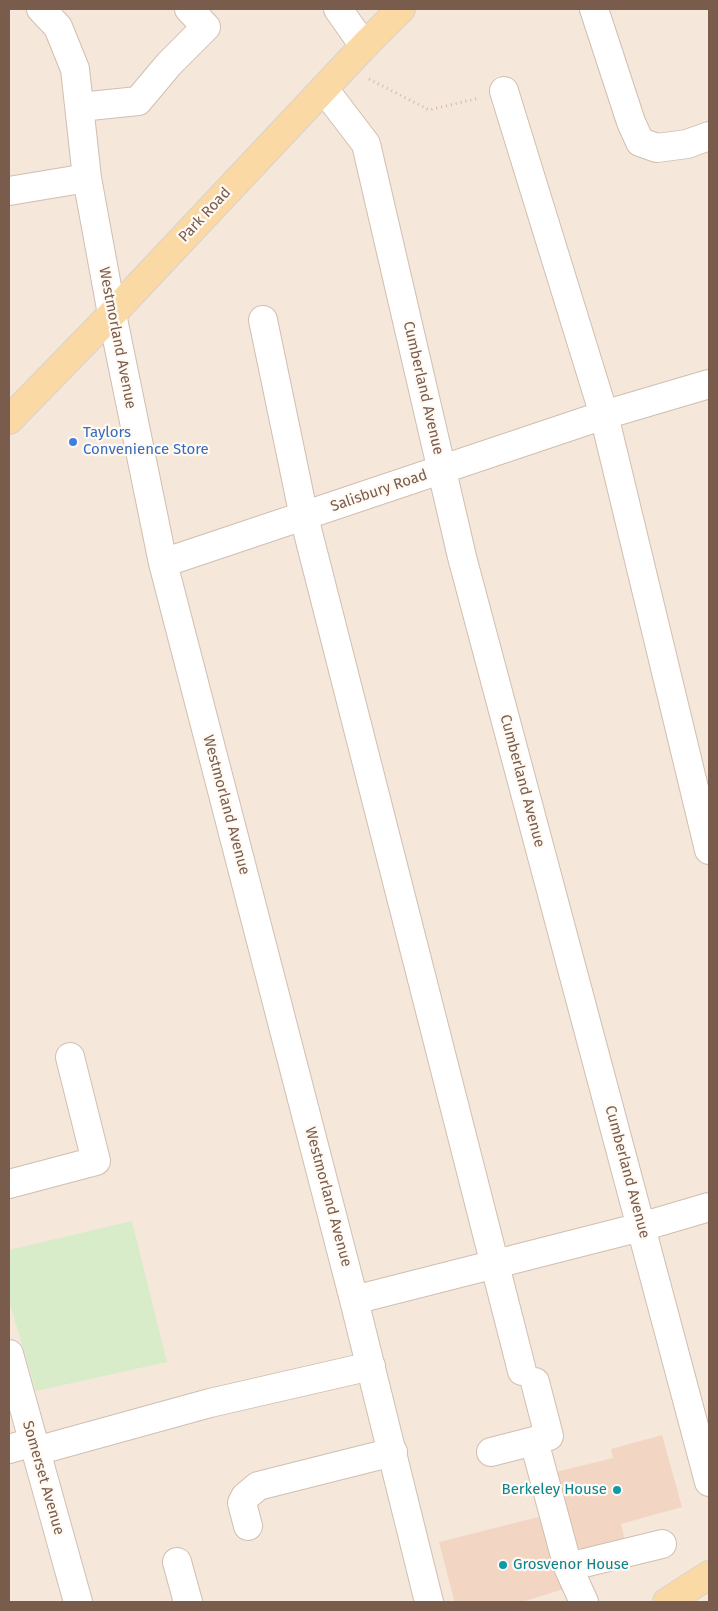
<!DOCTYPE html>
<html>
<head>
<meta charset="utf-8">
<style>
  body { margin:0 }
  #map { position:relative; width:718px; height:1611px; overflow:hidden; background:#fdf6ec; font-family:"Fira Sans",sans-serif }
  canvas { display:block }
  .frame { position:absolute; inset:0; border:10px solid #7a5c4d; pointer-events:none }
</style>
</head>
<body>
<div id="map">
<canvas width="718" height="1611"></canvas>
<div class="frame"></div>
</div>
<script>
const ctx = document.querySelector('canvas').getContext('2d');
ctx.lineJoin = 'round';
function paint(path, color) { ctx.fillStyle = color; ctx.fill(path, 'evenodd'); }
const poly = rows => new Path2D(rows.map(r => 'M' + r).join(''));
function strokePath(path, color, width, dash) { ctx.strokeStyle = color; ctx.lineWidth = width; ctx.lineCap = dash ? 'butt' : 'round'; ctx.setLineDash(dash || []); ctx.stroke(path); }
function label(font, color, halo, rows, align = 'center') {
  ctx.font = font + ' "Fira Sans",sans-serif'; ctx.lineWidth = 4.5; ctx.setLineDash([]); ctx.textBaseline = 'middle'; ctx.strokeStyle = halo; ctx.fillStyle = color; for (const [text, x, y, turn = 0] of rows) {
    ctx.save(); ctx.translate(x, y); ctx.rotate((+turn || 0) * Math.PI / 180); ctx.textAlign = isNaN(turn) ? turn : align; if (halo) ctx.strokeText(text, 0, 0); ctx.fillText(text, 0, 0); ctx.restore();
  }
}
const residential = poly([
  [9,9,709,9,709,1602,9,1602]
]);
const green = poly([
  [132,1221,167,1362,36,1391,9,1301,9,1250]
]);
const building = poly([
  [662,1435,682,1507,621,1524,625,1541,586,1549,579,1548,572,1543,552,1473,613,1458,611,1449],
  [546,1515,567,1588,522,1602,453,1602,454,1600,439,1542]
]);
const path = poly([
  [369,79,429,110,479,98]
]);
const minor = poly([
  [41,9,58,27,75,69,87,178,112,314,163,563,354,1300,429,1602],
  [338,9,364,46],
  [594,9,631,122,640,142,657,148,687,144,709,136],
  [324,89,366,144,462,557,709,1482],
  [504,91,604,415,709,850],
  [80,107,138,101,169,64,206,27,189,9],
  [9,191,87,178],
  [263,320,304,517,522,1371],
  [163,563,604,415,709,384],
  [9,1184,96,1161,70,1057],
  [354,1300,641,1227,709,1207],
  [9,1354,78,1602],
  [534,1441,549,1436,535,1382],
  [9,1449,33,1442],
  [36,1451,210,1403,371,1366],
  [491,1452,534,1441,568,1567,584,1602],
  [248,1526,242,1503,245,1497,258,1486,393,1452],
  [177,1562,188,1602],
  [568,1567,662,1544]
]);
const major = poly([
  [9,420,112,314,364,46,401,9],
  [667,1602,709,1575]
]);
const markers = [
  [73,442,5,"#3f7fe0"],
  [617,1490,5,"#0f9aa8"],
  [503,1565,5,"#0f9aa8"]
];
const streetNames = [
  ["Park Road",205,215,-47],
  ["Westmorland Avenue",117,338,79],
  ["Cumberland Avenue",423,388,77],
  ["Salisbury Road",379,491,-19],
  ["Cumberland Avenue",522,781,75],
  ["Westmorland Avenue",226,805,75],
  ["Cumberland Avenue",627,1172,75],
  ["Westmorland Avenue",328,1197,75],
  ["Somerset Avenue",43,1478,74]
];
const shopNames = [
  ["Taylors",83,433],
  ["Convenience Store",83,450]
];
const cultureNames = [
  ["Berkeley House",607,1490],
  ["Grosvenor House",513,1565,"left"]
];
paint(residential, '#f5e8da');
paint(green, '#d8ecc9');
paint(building, '#f3d5c3');
strokePath(minor, '#d1beb0', 30);
strokePath(major, '#dad1cd', 30);
strokePath(path, '#d9b8a5', 3, [1, 4]);
strokePath(minor, '#fff', 28);
strokePath(major, '#fbd9a5', 28);
for (const [x, y, r, color] of markers) { const dot = new Path2D(); dot.arc(x, y, r, 0, 2 * Math.PI); ctx.fillStyle = color; ctx.fill(dot); strokePath(dot, '#fffaf3', 2); }
label('15px', '#7a5c4d', '#fffaf3', streetNames);
label('15px', '#366cbe', '#fffaf3', shopNames, 'left');
label('15px', '#0d838f', '#fffaf3', cultureNames, 'right');
</script>
</body>
</html>
